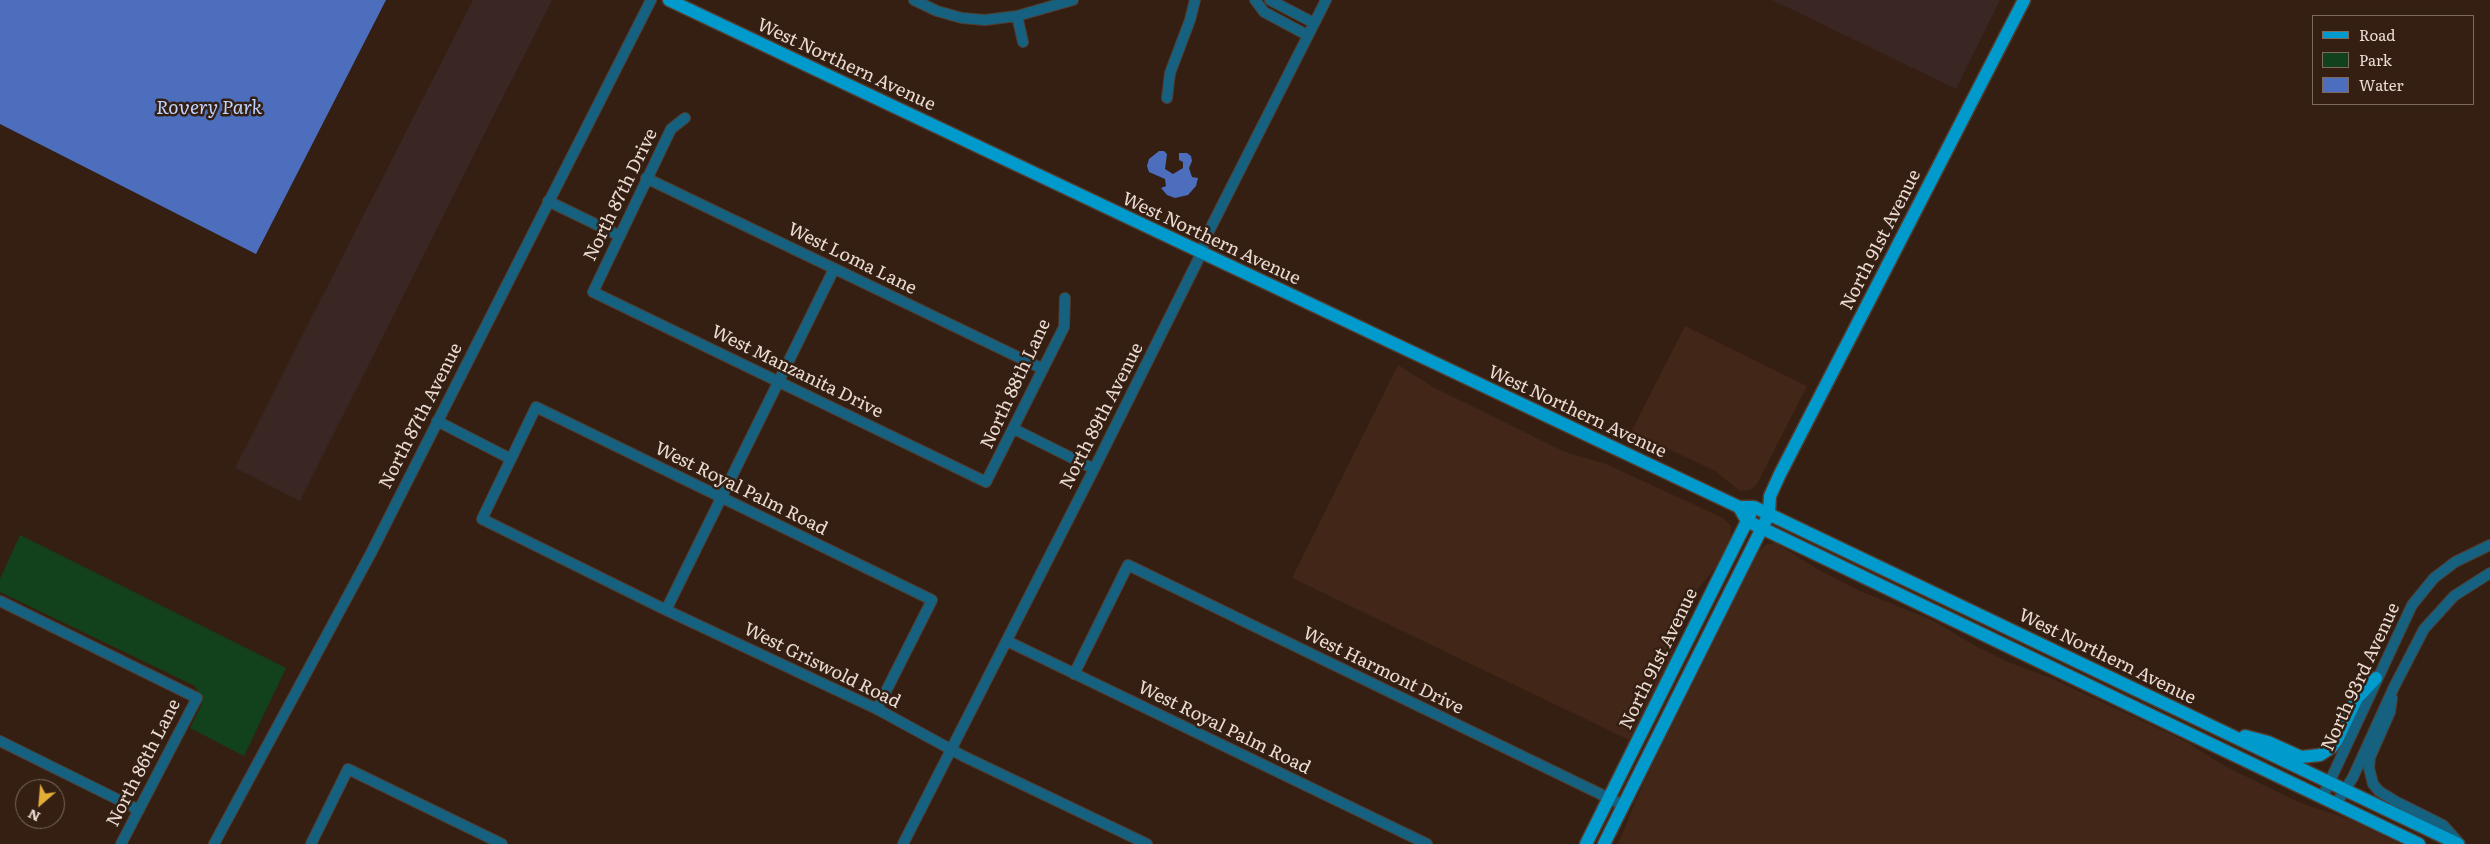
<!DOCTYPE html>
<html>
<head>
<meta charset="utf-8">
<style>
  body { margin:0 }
  #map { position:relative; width:2490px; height:844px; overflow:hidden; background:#341f12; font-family:Literata,serif }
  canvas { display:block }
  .legend { position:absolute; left:2312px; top:15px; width:162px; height:90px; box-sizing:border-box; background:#341f12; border:1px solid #7d6a5f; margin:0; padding:6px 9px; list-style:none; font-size:15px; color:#eadbd3 }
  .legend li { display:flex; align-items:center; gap:10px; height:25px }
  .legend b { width:25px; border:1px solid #7d6a5f }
  .north { position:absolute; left:15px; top:779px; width:50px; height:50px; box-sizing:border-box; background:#341f12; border:1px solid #7d6a5f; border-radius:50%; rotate:207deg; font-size:14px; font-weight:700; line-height:20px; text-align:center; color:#eadbd3 }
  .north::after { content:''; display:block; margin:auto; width:18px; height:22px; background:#e3ae35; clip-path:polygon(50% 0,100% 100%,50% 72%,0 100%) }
</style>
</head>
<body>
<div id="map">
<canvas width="2490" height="844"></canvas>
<ul class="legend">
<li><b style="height:6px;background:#019acc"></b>Road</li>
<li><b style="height:14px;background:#12421b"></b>Park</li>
<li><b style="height:14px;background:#4c6ebd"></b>Water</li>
</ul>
<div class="north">N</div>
</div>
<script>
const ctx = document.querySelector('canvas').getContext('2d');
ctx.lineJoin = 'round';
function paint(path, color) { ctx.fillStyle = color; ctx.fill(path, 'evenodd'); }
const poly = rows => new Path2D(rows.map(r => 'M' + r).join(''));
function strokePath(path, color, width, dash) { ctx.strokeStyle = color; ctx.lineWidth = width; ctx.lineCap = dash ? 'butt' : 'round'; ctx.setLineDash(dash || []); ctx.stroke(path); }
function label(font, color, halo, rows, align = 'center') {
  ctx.font = font + ' Literata,serif'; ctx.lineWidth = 5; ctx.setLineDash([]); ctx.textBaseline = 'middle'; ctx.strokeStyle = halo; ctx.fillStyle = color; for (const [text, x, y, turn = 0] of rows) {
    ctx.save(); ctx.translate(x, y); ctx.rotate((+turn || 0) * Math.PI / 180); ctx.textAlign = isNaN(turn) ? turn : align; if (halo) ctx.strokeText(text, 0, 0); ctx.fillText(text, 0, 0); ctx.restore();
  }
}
const built = poly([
  [1685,326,1807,386,1757,484,1750,490,1740,491,1715,471,1662,446,1628,438],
  [1398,365,1435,388,1565,452,1606,464,1723,518,1731,526,1730,539,1719,563,1698,589,1682,623,1671,657,1629,740,1292,578],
  [1776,543,1819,570,1858,590,1932,620,1974,645,2008,662,2051,678,2185,741,2223,765,2298,802,2349,819,2400,844,1618,844,1642,786,1759,551,1767,544]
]);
const education = poly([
  [473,0,552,0,300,501,235,468],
  [1772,0,2000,0,1956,89]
]);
const green = poly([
  [20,535,286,668,244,756,190,728,201,706,202,699,195,686,0,592,0,579]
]);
const water = poly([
  [0,0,386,0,256,254,0,124],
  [1159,151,1164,151,1167,154,1165,169,1173,174,1183,168,1183,162,1179,160,1179,153,1187,153,1191,156,1192,161,1189,168,1192,177,1198,178,1196,186,1188,195,1175,198,1167,195,1161,188,1166,186,1165,179,1149,172,1147,166,1149,159]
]);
const minor = poly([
  [914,0,937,11,962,18,985,20,1017,16,1073,0],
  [1255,0,1264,12,1307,35],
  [1270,0,1314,23],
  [1017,16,1023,42],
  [1167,98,1170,73,1190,20,1195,0],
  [685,118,671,129,593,292,986,482,1064,327,1065,298],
  [646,178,1043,369],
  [548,201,620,236],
  [437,421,511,459],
  [1014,429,1094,469],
  [0,601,197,698,121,844],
  [666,610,834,269],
  [1007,641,1427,844],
  [1074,674,1128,565,1623,805],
  [2392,698,2390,712,2370,757,2369,768,2373,784,2379,791,2395,801,2443,825,2460,844],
  [877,709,932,600,536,407,482,519,666,610,877,709,963,756,1147,844],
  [0,741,139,810],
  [2322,798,2412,605,2434,578,2455,562,2490,545],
  [2336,804,2353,777,2394,687,2424,629,2454,596,2490,573],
  [214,844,371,553,651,0],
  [311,844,348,769,502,844],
  [903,844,1094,469,1201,254,1207,235,1326,0]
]);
const major = poly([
  [669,0,1701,489,1739,507,1754,507,2458,844],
  [1739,507,1747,521,2419,844],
  [2245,736,2268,742,2301,757,2320,755,2332,747,2337,740,2357,698,2376,678],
  [1586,844,1750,515],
  [1604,844,1769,514,1770,496,1780,474,2024,0]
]);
const streetNames = [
  ["West Northern Avenue",846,65,25],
  ["North 87th Drive",621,195,-64],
  ["West Northern Avenue",1211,239,25],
  ["North 91st Avenue",1881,240,-63],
  ["West Loma Lane",852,259,26],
  ["West Manzanita Drive",797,372,26],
  ["North 88th Lane",1016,384,-65],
  ["West Northern Avenue",1577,412,25],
  ["North 87th Avenue",421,416,-63],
  ["North 89th Avenue",1102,416,-63],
  ["West Royal Palm Road",741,489,26],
  ["West Northern Avenue",2107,657,26],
  ["North 91st Avenue",1659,659,-64],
  ["West Griswold Road",822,666,26],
  ["West Harmont Drive",1383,671,26],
  ["North 93rd Avenue",2361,677,-65],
  ["West Royal Palm Road",1224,728,26],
  ["North 86th Lane",144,763,-63]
];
const waterNames = [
  ["Rovery Park",209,108]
];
paint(built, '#422617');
paint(education, '#3a2623');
paint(green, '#12421b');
paint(water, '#4c6ebd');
strokePath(minor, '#513d31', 12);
strokePath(major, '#513d31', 15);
strokePath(minor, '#15617f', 10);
strokePath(major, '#019acc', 12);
label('18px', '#eadbd3', '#341f12', streetNames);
label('italic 19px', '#bfd4ff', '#341f12', waterNames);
</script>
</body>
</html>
